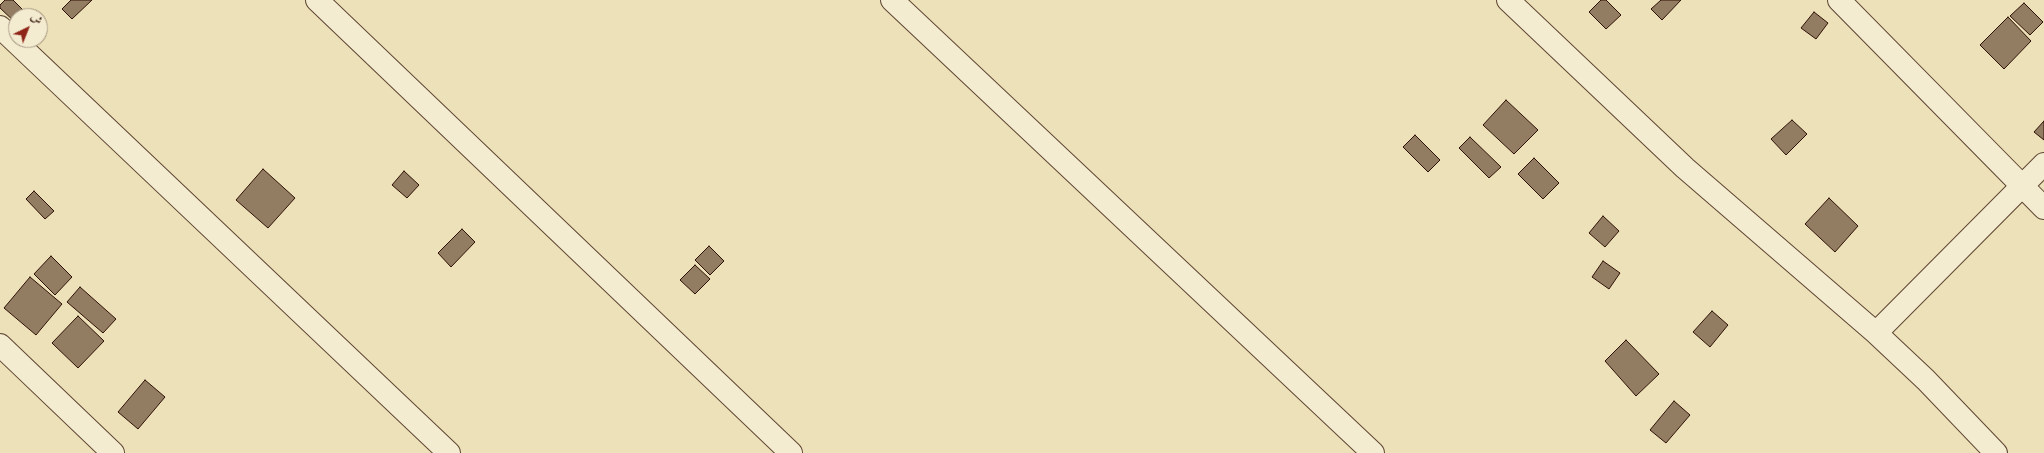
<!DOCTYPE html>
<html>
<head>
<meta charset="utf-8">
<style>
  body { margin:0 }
  #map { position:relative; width:2044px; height:453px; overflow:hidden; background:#ece1b8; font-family:Vollkorn,Amiri,serif }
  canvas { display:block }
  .north { position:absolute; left:8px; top:8px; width:40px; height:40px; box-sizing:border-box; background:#f3ecd1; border:1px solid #a59480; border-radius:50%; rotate:43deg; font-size:11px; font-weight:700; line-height:16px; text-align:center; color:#301106 }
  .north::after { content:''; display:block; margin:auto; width:14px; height:18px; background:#8f2418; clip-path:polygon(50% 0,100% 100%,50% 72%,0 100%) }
</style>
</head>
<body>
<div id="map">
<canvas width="2044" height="453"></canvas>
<div class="north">ش</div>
</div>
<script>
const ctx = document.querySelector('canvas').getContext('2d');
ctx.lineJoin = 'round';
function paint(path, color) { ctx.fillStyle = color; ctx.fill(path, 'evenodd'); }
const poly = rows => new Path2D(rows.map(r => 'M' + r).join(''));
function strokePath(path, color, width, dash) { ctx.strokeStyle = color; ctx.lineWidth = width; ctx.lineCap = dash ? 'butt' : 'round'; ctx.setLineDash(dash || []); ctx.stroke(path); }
const building = poly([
  [5,0,13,0,29,16,16,16,16,23,0,8,0,5,5,0],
  [71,0,92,0,72,19,62,9,71,0],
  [1601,0,1606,0,1621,15,1606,29,1589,12,1601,0],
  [1661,0,1681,0,1662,20,1651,9,1661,0],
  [2024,3,2043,22,2030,35,2010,16,2024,3],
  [1814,12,1828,23,1816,39,1801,28,1814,12],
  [2008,17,2031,41,2004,69,1980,45,2008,17],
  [1506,100,1538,130,1514,154,1483,125,1506,100],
  [1792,120,1807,134,1786,155,1771,139,1792,120],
  [2044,121,2044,140,2034,132,2044,121],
  [1415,135,1440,160,1428,172,1403,147,1415,135],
  [1470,137,1501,167,1489,178,1459,148,1470,137],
  [1534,158,1559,183,1543,199,1518,174,1534,158],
  [263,169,295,198,268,228,236,200,263,169],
  [404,171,419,185,407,198,392,185,404,171],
  [34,191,54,211,45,219,26,199,34,191],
  [1829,198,1858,226,1835,252,1805,224,1829,198],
  [1603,216,1619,231,1605,247,1589,233,1603,216],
  [462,229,475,242,451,267,438,253,462,229],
  [709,246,724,261,710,275,695,260,709,246],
  [51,256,72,277,55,295,34,274,51,256],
  [1603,261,1620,273,1609,289,1592,277,1603,261],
  [695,265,710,279,695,294,680,280,695,265],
  [30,277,62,304,36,335,4,308,30,277],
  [80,287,116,319,103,333,67,302,80,287],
  [1712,311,1728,325,1710,347,1693,332,1712,311],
  [78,316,104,341,78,368,52,343,78,316],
  [1626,340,1659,374,1636,396,1605,361,1626,340],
  [145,380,165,397,138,429,118,412,145,380],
  [1674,401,1690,415,1666,443,1650,430,1674,401]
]);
const street = poly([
  [317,0,791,453],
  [892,0,1373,453],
  [1508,0,1685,168,1876,333,1926,380,1996,453],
  [1839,0,2044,208],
  [0,27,449,453],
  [1876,333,2044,164],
  [0,345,113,453]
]);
paint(building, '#927d63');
strokePath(building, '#301106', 1);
strokePath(street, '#5f4532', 24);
strokePath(street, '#f3ecd1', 22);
</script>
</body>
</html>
